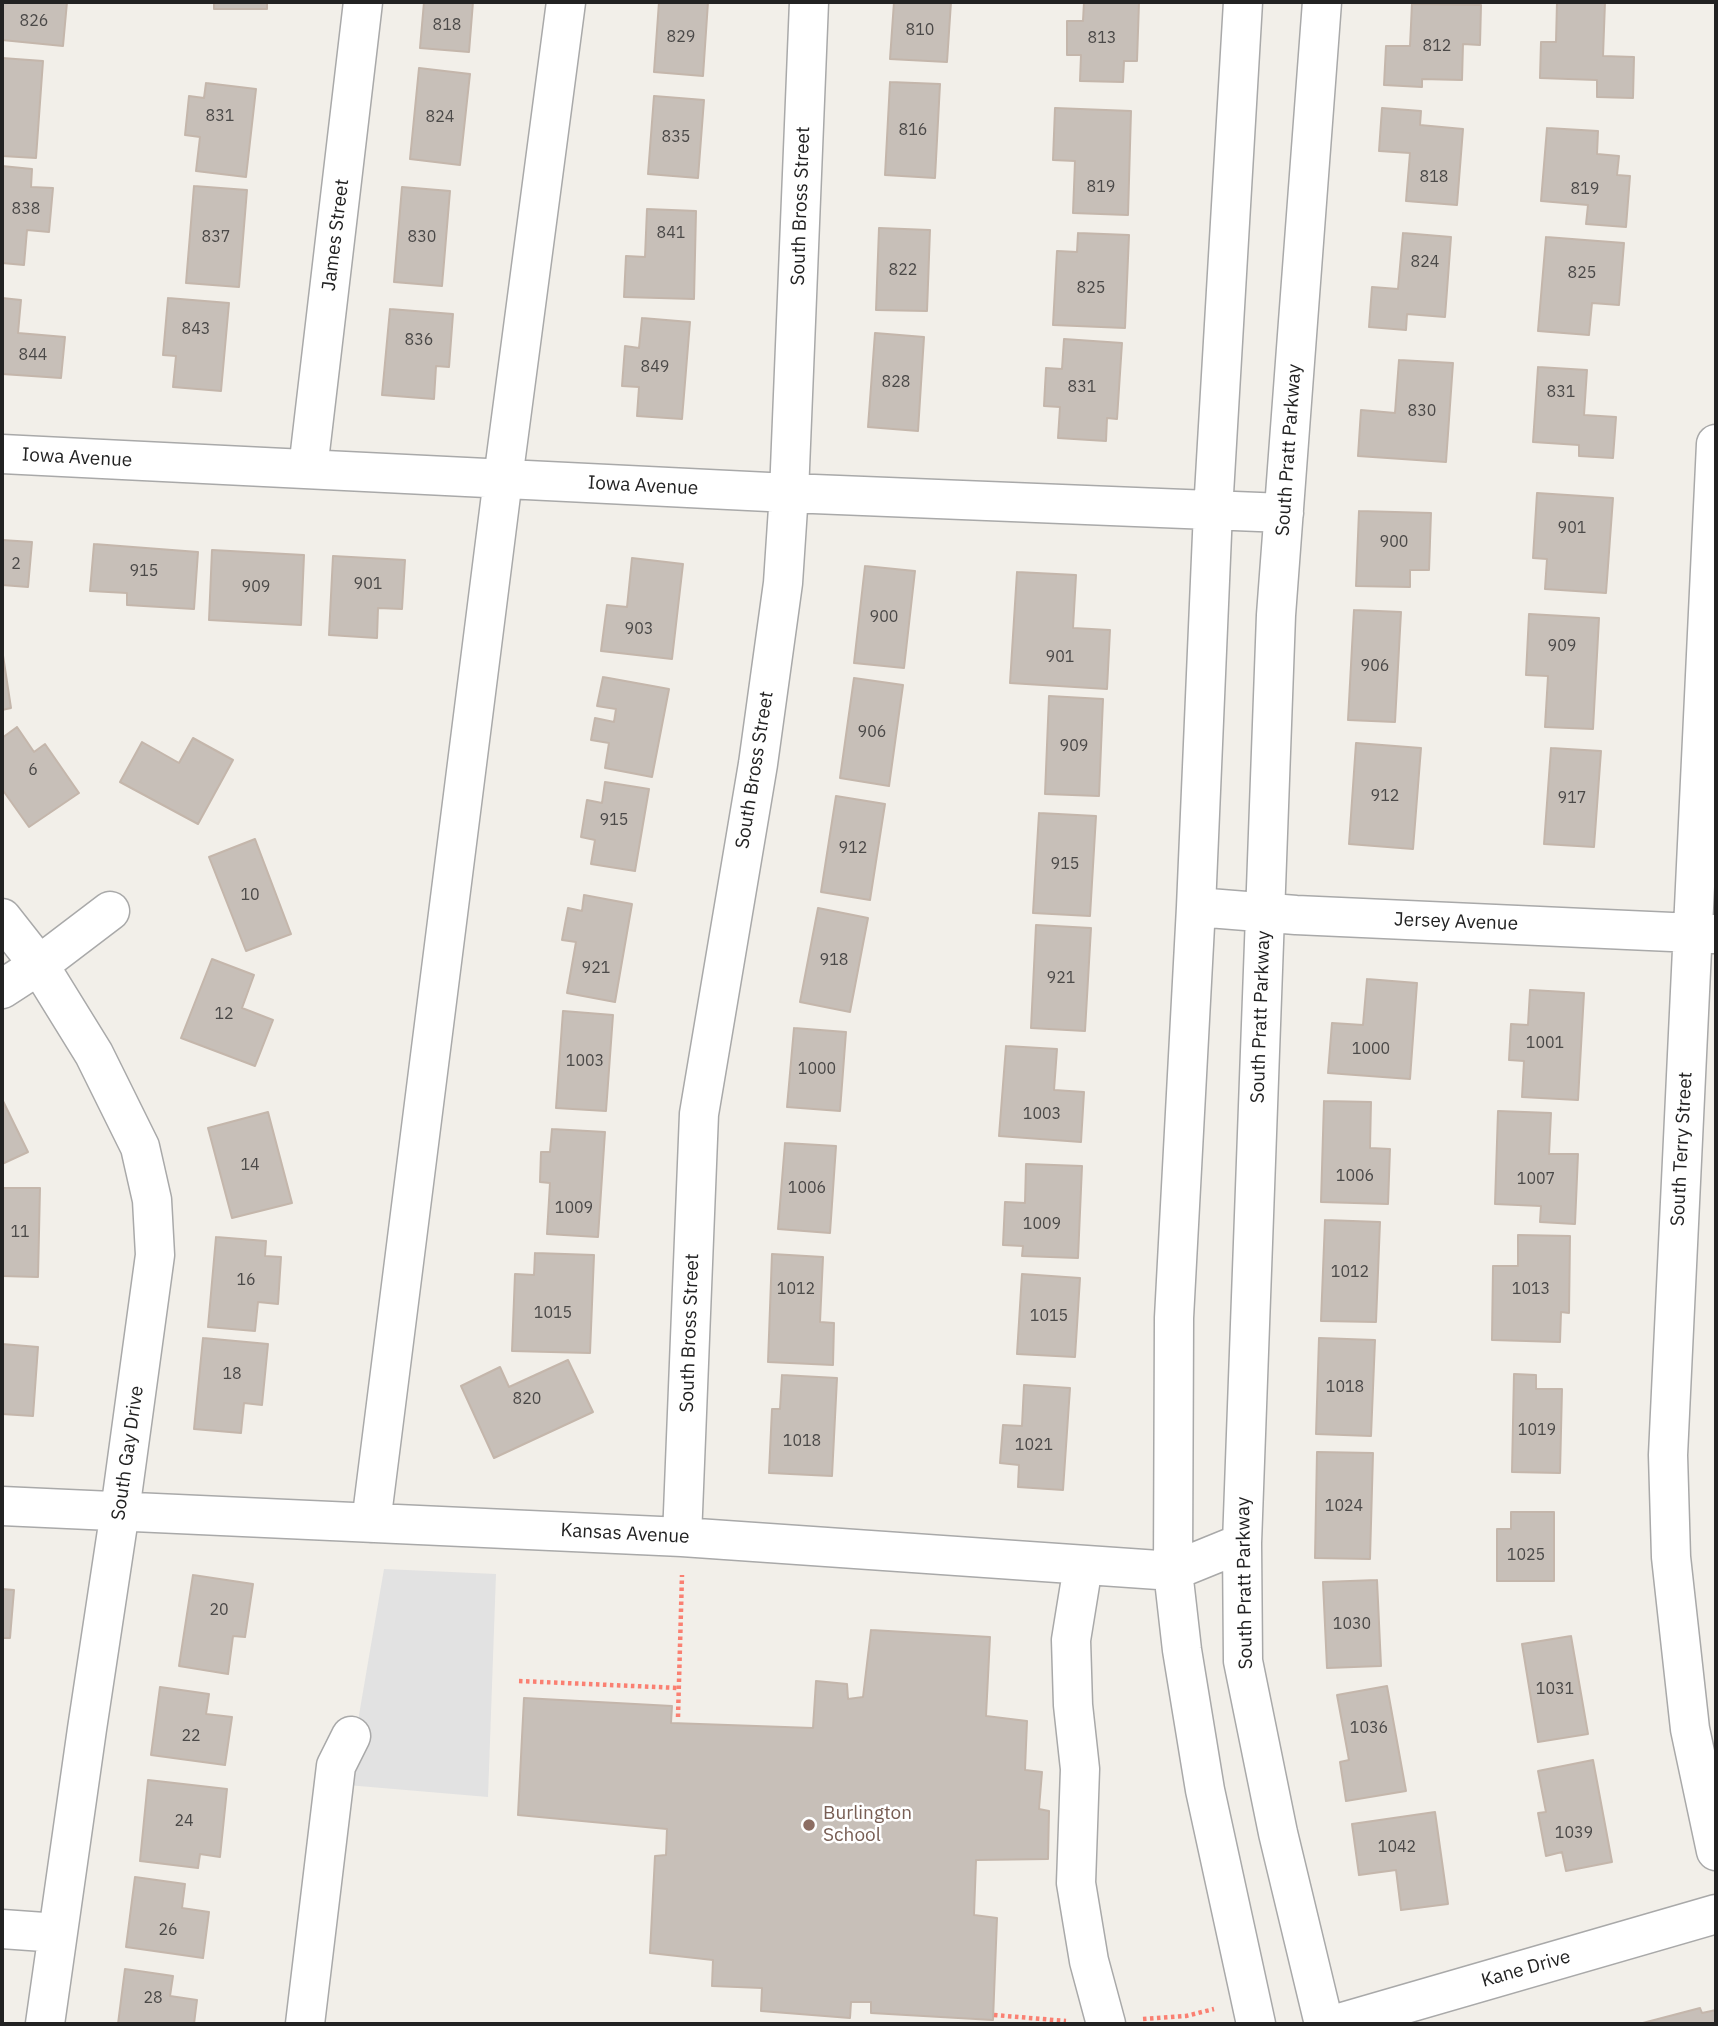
<!DOCTYPE html>
<html>
<head>
<meta charset="utf-8">
<style>
  body { margin:0 }
  #map { position:relative; width:1718px; height:2026px; overflow:hidden; background:#f2efe9; font-family:"IBM Plex Sans",sans-serif }
  canvas { display:block }
  .frame { position:absolute; inset:0; border:4px solid #222; pointer-events:none }
</style>
</head>
<body>
<div id="map">
<canvas width="1718" height="2026"></canvas>
<div class="frame"></div>
</div>
<script>
const ctx = document.querySelector('canvas').getContext('2d');
ctx.lineJoin = 'round';
function paint(path, color) { ctx.fillStyle = color; ctx.fill(path, 'evenodd'); }
const poly = rows => new Path2D(rows.map(r => 'M' + r).join(''));
function strokePath(path, color, width, dash) { ctx.strokeStyle = color; ctx.lineWidth = width; ctx.lineCap = dash ? 'butt' : 'round'; ctx.setLineDash(dash || []); ctx.stroke(path); }
function label(font, color, halo, rows, align = 'center') {
  ctx.font = font + ' "IBM Plex Sans",sans-serif'; ctx.lineWidth = 5; ctx.setLineDash([]); ctx.textBaseline = 'middle'; ctx.strokeStyle = halo; ctx.fillStyle = color; for (const [text, x, y, turn = 0] of rows) {
    ctx.save(); ctx.translate(x, y); ctx.rotate((+turn || 0) * Math.PI / 180); ctx.textAlign = isNaN(turn) ? turn : align; if (halo) ctx.strokeText(text, 0, 0); ctx.fillText(text, 0, 0); ctx.restore();
  }
}
const parking = poly([
  [384,1569,496,1574,488,1797,347,1785]
]);
const building = poly([
  [2,2,67,2,63,46,2,40,2,2],
  [214,2,267,2,267,9,214,9,214,2],
  [424,2,473,2,469,52,420,48,424,2],
  [659,2,708,2,703,76,654,72,659,2],
  [894,2,951,2,947,62,890,59,894,2],
  [1084,2,1139,2,1137,61,1124,61,1123,82,1080,81,1081,55,1067,55,1067,21,1083,21,1084,2],
  [1557,2,1605,2,1603,56,1634,57,1633,98,1597,97,1597,80,1540,78,1541,42,1556,42,1557,2],
  [1412,4,1481,5,1480,45,1463,44,1462,80,1422,79,1422,87,1384,85,1386,46,1410,46,1412,4],
  [2,58,43,61,36,158,2,156,2,58],
  [419,68,470,74,460,165,410,159,419,68],
  [890,82,940,84,935,178,885,175,890,82],
  [206,83,256,89,246,177,196,171,200,137,185,135,189,96,204,98,206,83],
  [654,96,704,100,698,178,648,174,654,96],
  [1055,108,1131,111,1128,215,1073,213,1075,161,1053,160,1055,108],
  [1382,108,1421,111,1420,125,1463,129,1457,205,1406,201,1410,153,1379,151,1382,108],
  [1547,128,1598,131,1597,154,1619,156,1617,175,1630,176,1626,227,1586,224,1588,205,1541,201,1547,128],
  [2,166,32,169,31,187,53,188,49,232,27,230,24,265,2,263,2,166],
  [194,186,247,190,239,287,186,283,194,186],
  [402,187,450,191,442,286,394,282,402,187],
  [647,209,696,211,694,299,624,297,626,256,645,257,647,209],
  [879,228,930,230,927,311,876,310,879,228],
  [1078,233,1129,235,1125,328,1053,325,1057,251,1077,252,1078,233],
  [1403,233,1451,237,1445,317,1407,314,1406,330,1369,327,1372,287,1398,289,1403,233],
  [1546,237,1624,243,1619,305,1592,303,1589,335,1538,331,1546,237],
  [2,298,21,300,18,333,65,337,61,378,2,374,2,298],
  [168,298,229,303,221,391,173,387,176,356,163,355,168,298],
  [390,309,453,314,449,367,436,366,434,399,382,395,390,309],
  [642,318,690,322,682,419,637,416,639,387,622,386,625,346,639,348,642,318],
  [875,333,924,337,918,431,868,427,875,333],
  [1064,339,1122,343,1117,419,1107,418,1106,441,1058,438,1060,407,1044,406,1046,368,1062,369,1064,339],
  [1399,360,1453,363,1446,462,1358,456,1361,410,1395,413,1399,360],
  [1538,367,1587,370,1584,415,1616,417,1613,458,1579,456,1579,445,1533,442,1538,367],
  [1537,493,1613,498,1606,593,1545,589,1547,559,1533,558,1537,493],
  [1359,511,1431,513,1429,570,1410,570,1410,587,1356,586,1359,511],
  [2,540,32,542,28,587,2,585,2,540],
  [94,544,198,552,194,609,127,605,127,593,90,591,94,544],
  [212,550,304,555,301,625,209,620,212,550],
  [333,556,405,560,402,609,378,608,377,638,329,635,333,556],
  [632,558,683,564,672,659,601,651,607,605,627,607,632,558],
  [865,566,915,571,904,668,854,663,865,566],
  [1017,572,1076,575,1073,628,1110,630,1107,689,1010,683,1017,572],
  [1354,610,1401,612,1395,722,1348,720,1354,610],
  [1529,614,1599,618,1593,729,1545,727,1548,676,1526,675,1529,614],
  [2,649,11,708,2,710,2,649],
  [603,677,669,689,652,777,605,768,609,743,591,740,595,718,614,722,616,709,597,706,603,677],
  [854,678,903,685,889,786,840,778,854,678],
  [1049,696,1103,699,1099,796,1045,794,1049,696],
  [17,727,34,752,45,744,79,793,29,827,2,789,2,738,17,727],
  [193,738,233,760,198,824,120,782,142,742,179,763,193,738],
  [1356,743,1421,748,1413,849,1349,844,1356,743],
  [1551,748,1601,751,1594,847,1544,844,1551,748],
  [605,782,649,789,635,871,591,864,595,840,581,837,587,800,602,803,605,782],
  [836,796,885,804,870,900,821,892,836,796],
  [1039,813,1096,816,1090,916,1033,913,1039,813],
  [255,839,291,934,246,951,209,857,255,839],
  [584,895,632,904,615,1002,567,993,576,942,562,940,568,908,582,911,584,895],
  [818,908,868,918,850,1012,800,1002,818,908],
  [1036,925,1091,928,1085,1031,1031,1028,1036,925],
  [212,959,254,975,242,1008,273,1020,255,1066,181,1038,212,959],
  [1367,979,1417,983,1410,1079,1328,1073,1332,1023,1363,1025,1367,979],
  [1530,990,1584,993,1578,1100,1522,1097,1524,1061,1509,1060,1511,1024,1528,1025,1530,990],
  [563,1011,613,1015,606,1111,556,1108,563,1011],
  [794,1028,846,1032,840,1111,787,1107,794,1028],
  [1006,1046,1057,1049,1054,1090,1084,1092,1081,1142,999,1136,1006,1046],
  [2,1099,28,1152,2,1164,2,1099],
  [1324,1101,1371,1102,1370,1148,1390,1149,1388,1204,1321,1202,1324,1101],
  [1498,1111,1551,1113,1549,1154,1578,1154,1575,1224,1540,1222,1541,1206,1495,1204,1498,1111],
  [268,1112,292,1203,232,1218,208,1128,268,1112],
  [552,1129,605,1132,598,1237,547,1234,550,1183,540,1182,541,1152,550,1152,552,1129],
  [785,1143,836,1146,830,1233,778,1229,785,1143],
  [1026,1164,1082,1166,1078,1258,1022,1256,1023,1246,1003,1245,1005,1202,1025,1203,1026,1164],
  [2,1188,40,1188,38,1277,2,1276,2,1188],
  [1325,1220,1380,1222,1376,1322,1321,1321,1325,1220],
  [1518,1235,1570,1236,1569,1313,1561,1312,1560,1342,1492,1340,1493,1266,1518,1266,1518,1235],
  [216,1237,266,1241,265,1256,281,1257,278,1304,258,1302,255,1331,208,1327,216,1237],
  [535,1253,594,1255,590,1353,512,1351,515,1274,534,1275,535,1253],
  [772,1254,823,1257,820,1322,834,1323,833,1365,768,1362,772,1254],
  [1022,1274,1080,1278,1075,1357,1017,1354,1022,1274],
  [203,1338,268,1344,262,1405,244,1403,241,1433,194,1429,203,1338],
  [1319,1338,1375,1340,1371,1436,1316,1434,1319,1338],
  [2,1344,38,1347,33,1416,2,1414,2,1344],
  [568,1360,593,1412,494,1458,461,1386,500,1367,509,1387,568,1360],
  [1514,1374,1536,1375,1536,1389,1562,1389,1560,1473,1512,1472,1514,1374],
  [782,1375,837,1378,832,1476,769,1473,772,1409,780,1409,782,1375],
  [1024,1385,1070,1388,1063,1490,1018,1487,1019,1465,1000,1463,1003,1425,1022,1426,1024,1385],
  [1317,1452,1373,1453,1370,1559,1315,1558,1317,1452],
  [1511,1512,1554,1512,1554,1581,1497,1581,1497,1529,1511,1529,1511,1512],
  [193,1575,253,1584,245,1637,233,1636,228,1674,179,1666,193,1575],
  [1377,1580,1381,1666,1327,1668,1323,1582,1377,1580],
  [2,1589,14,1590,10,1638,2,1638,2,1589],
  [871,1630,990,1637,986,1716,1027,1721,1025,1770,1042,1772,1039,1809,1049,1811,1048,1859,976,1860,974,1915,997,1918,993,2020,871,2013,871,2002,851,2002,850,2018,761,2011,762,1988,712,1986,713,1960,650,1953,655,1856,666,1855,667,1829,518,1815,524,1698,672,1706,671,1723,813,1728,816,1681,847,1684,848,1699,863,1697,871,1630],
  [1571,1636,1588,1734,1538,1742,1522,1644,1571,1636],
  [1387,1686,1406,1791,1346,1801,1340,1762,1349,1760,1337,1695,1387,1686],
  [160,1687,209,1694,206,1714,232,1717,225,1765,151,1755,160,1687],
  [1593,1760,1612,1862,1566,1871,1562,1852,1546,1856,1538,1813,1546,1812,1538,1771,1593,1760],
  [148,1780,227,1789,220,1857,200,1854,198,1868,140,1861,148,1780],
  [1435,1812,1448,1904,1401,1910,1396,1870,1359,1875,1352,1824,1435,1812],
  [135,1877,185,1884,182,1908,209,1912,203,1958,126,1947,135,1877],
  [125,1969,173,1976,170,1996,197,2000,194,2024,118,2024,125,1969],
  [1700,2008,1702,2013,1716,2010,1716,2024,1639,2024,1700,2008]
]);
const path = poly([
  [519,1681,679,1688],
  [678,1717,682,1575],
  [994,2015,1066,2021],
  [1143,2019,1186,2016,1214,2009]
]);
const minor = poly([
  [1243,2,1213,511,1196,907,1174,1318,1173,1571,1182,1650,1205,1790,1256,2024],
  [1322,2,1276,615,1242,1543,1243,1661,1278,1833,1324,2024],
  [1716,444,1668,1455,1671,1557,1690,1729,1716,1851],
  [2,454,789,493,1284,513],
  [308,469,363,2],
  [1196,907,1296,915,1716,934],
  [2,918,39,965,94,1054,140,1147,152,1200,155,1255,120,1511,87,1729,45,2024],
  [2,989,39,965,110,911],
  [2,1506,682,1537,1173,1571,1242,1543],
  [371,1523,503,479,566,2],
  [682,1537,699,1114,758,764,783,583,789,493,809,2],
  [1083,1566,1071,1640,1073,1705,1080,1769,1076,1883,1089,1961,1106,2024],
  [2,1929,58,1933],
  [305,2024,336,1766,351,1736],
  [1336,2024,1716,1914]
]);
const markers = [
  [809,1825,7,"#8d6e63"]
];
const numberNames = [
  ["826",34,21],
  ["818",447,25],
  ["810",920,30],
  ["829",681,37],
  ["813",1102,38],
  ["812",1437,46],
  ["831",220,116],
  ["824",440,117],
  ["816",913,130],
  ["835",676,137],
  ["818",1434,177],
  ["819",1101,187],
  ["819",1585,189],
  ["838",26,209],
  ["841",671,233],
  ["837",216,237],
  ["830",422,237],
  ["824",1425,262],
  ["822",903,270],
  ["825",1582,273],
  ["825",1091,288],
  ["843",196,329],
  ["836",419,340],
  ["844",33,355],
  ["849",655,367],
  ["828",896,382],
  ["831",1082,387],
  ["831",1561,392],
  ["830",1422,411],
  ["901",1572,528],
  ["900",1394,542],
  ["2",16,564],
  ["915",144,571],
  ["901",368,584],
  ["909",256,587],
  ["900",884,617],
  ["903",639,629],
  ["909",1562,646],
  ["901",1060,657],
  ["906",1375,666],
  ["906",872,732],
  ["909",1074,746],
  ["6",33,770],
  ["912",1385,796],
  ["917",1572,798],
  ["915",614,820],
  ["912",853,848],
  ["915",1065,864],
  ["10",250,895],
  ["918",834,960],
  ["921",596,968],
  ["921",1061,978],
  ["12",224,1014],
  ["1001",1545,1043],
  ["1000",1371,1049],
  ["1003",585,1061],
  ["1000",817,1069],
  ["1003",1042,1114],
  ["14",250,1165],
  ["1006",1355,1176],
  ["1007",1536,1179],
  ["1006",807,1188],
  ["1009",574,1208],
  ["1009",1042,1224],
  ["11",20,1232],
  ["1012",1350,1272],
  ["16",246,1280],
  ["1012",796,1289],
  ["1013",1531,1289],
  ["1015",553,1313],
  ["1015",1049,1316],
  ["18",232,1374],
  ["1018",1345,1387],
  ["820",527,1399],
  ["1019",1537,1430],
  ["1018",802,1441],
  ["1021",1034,1445],
  ["1024",1344,1506],
  ["1025",1526,1555],
  ["20",219,1610],
  ["1030",1352,1624],
  ["1031",1555,1689],
  ["1036",1369,1728],
  ["22",191,1736],
  ["24",184,1821],
  ["1039",1574,1833],
  ["1042",1397,1847],
  ["26",168,1930],
  ["28",153,1998]
];
const streetNames = [
  ["South Bross Street",801,206,-88],
  ["James Street",336,235,-83],
  ["South Pratt Parkway",1289,450,-86],
  ["Iowa Avenue",77,458,3],
  ["Iowa Avenue",643,486,3],
  ["South Bross Street",755,770,-81],
  ["Jersey Avenue",1456,922,2],
  ["South Pratt Parkway",1261,1017,-88],
  ["South Terry Street",1682,1149,-87],
  ["South Bross Street",690,1333,-88],
  ["South Gay Drive",128,1453,-82],
  ["Kansas Avenue",625,1534,3],
  ["South Pratt Parkway",1245,1583,-91],
  ["Kane Drive",1526,1969,-16]
];
const educationNames = [
  ["Burlington",823,1814],
  ["School",823,1836]
];
paint(parking, '#e2e2e2');
paint(building, '#c7bfb8');
strokePath(building, '#c4b6ab', 2);
strokePath(minor, '#a9a9a9', 41);
strokePath(path, '#fa8072', 4.5, [3.5, 3.5]);
strokePath(minor, '#fff', 38);
for (const [x, y, r, color] of markers) { const dot = new Path2D(); dot.arc(x, y, r, 0, 2 * Math.PI); ctx.fillStyle = color; ctx.fill(dot); strokePath(dot, '#fff', 2.5); }
label('16px', '#4b4948', null, numberNames);
label('19px', '#222', '#fff', streetNames);
label('19px', '#785e54', '#fff', educationNames, 'left');
</script>
</body>
</html>
